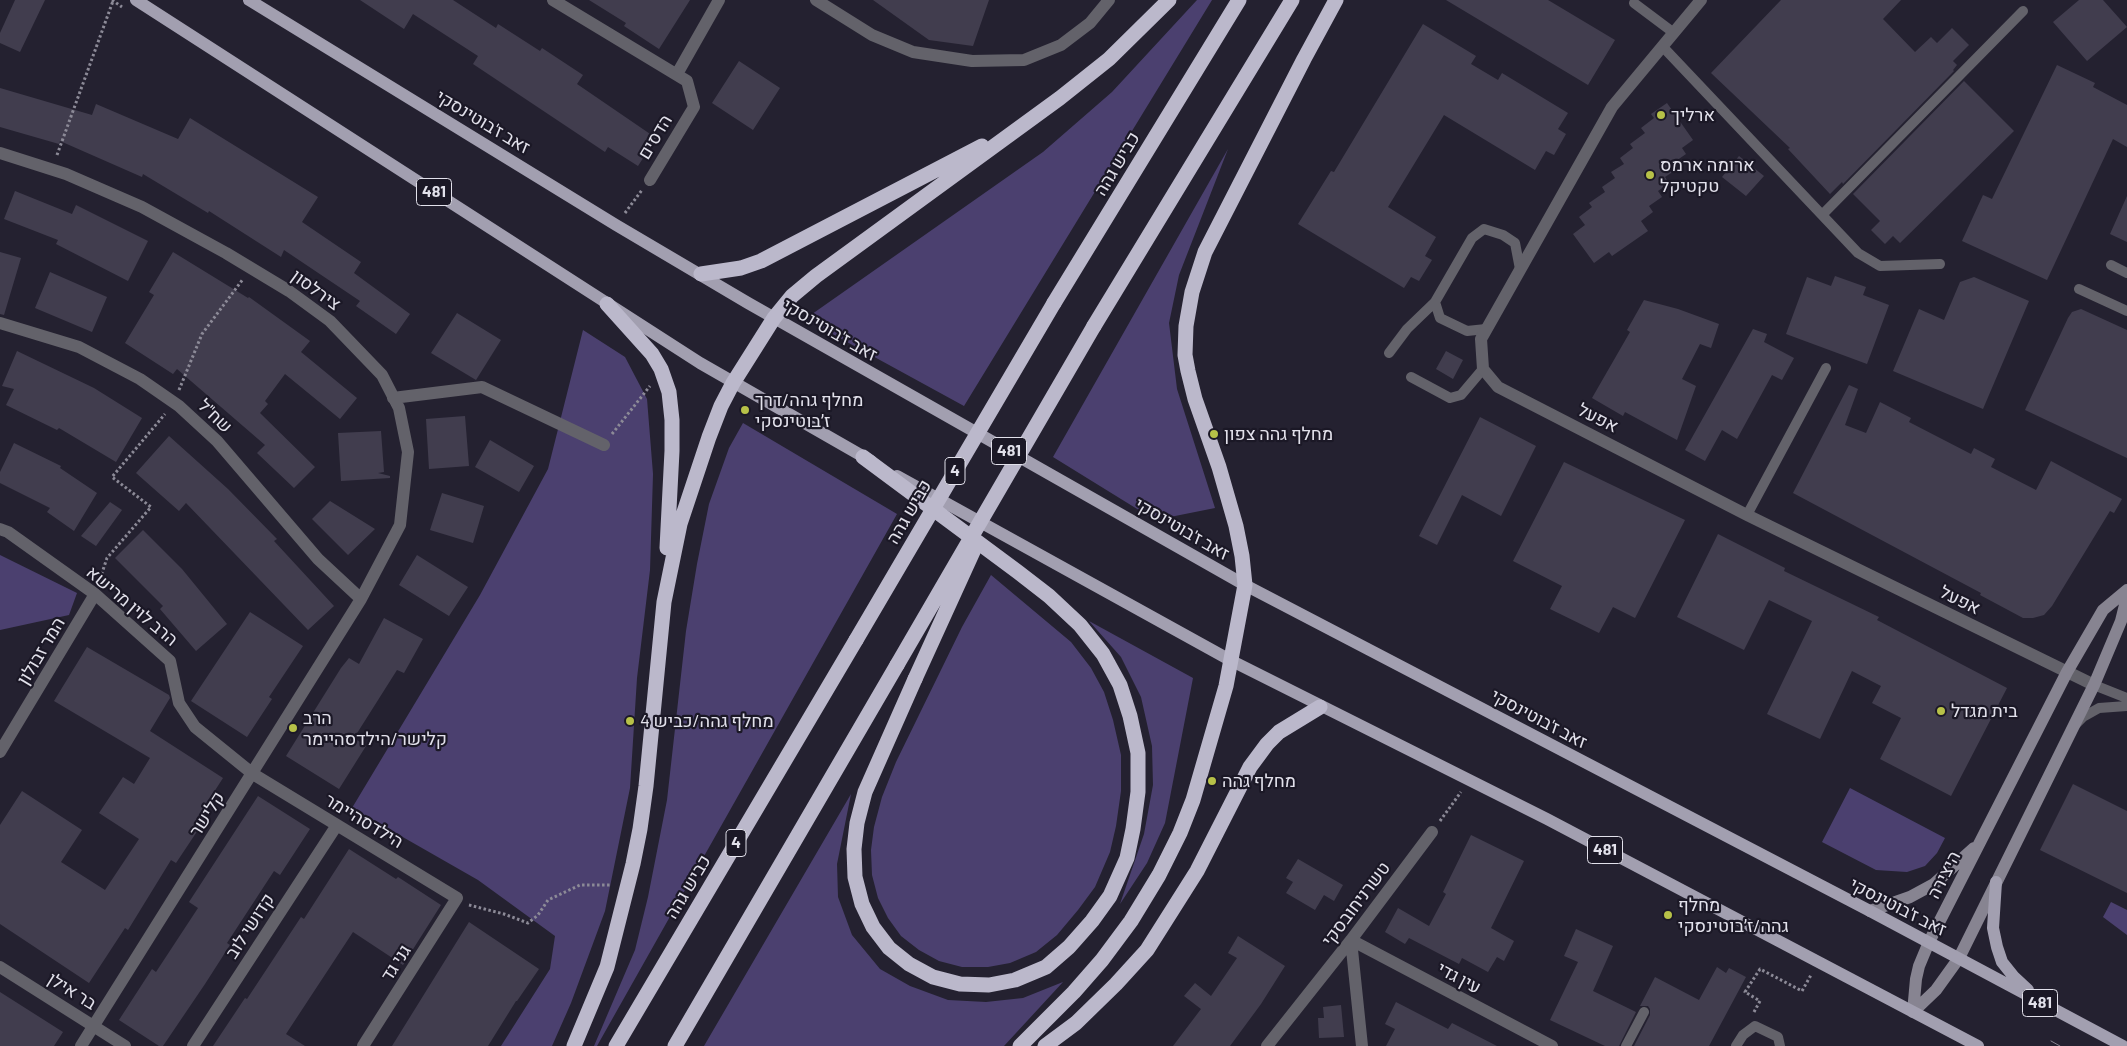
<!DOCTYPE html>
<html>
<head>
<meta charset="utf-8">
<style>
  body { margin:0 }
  canvas { display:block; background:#242130 }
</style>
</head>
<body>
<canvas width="2127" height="1046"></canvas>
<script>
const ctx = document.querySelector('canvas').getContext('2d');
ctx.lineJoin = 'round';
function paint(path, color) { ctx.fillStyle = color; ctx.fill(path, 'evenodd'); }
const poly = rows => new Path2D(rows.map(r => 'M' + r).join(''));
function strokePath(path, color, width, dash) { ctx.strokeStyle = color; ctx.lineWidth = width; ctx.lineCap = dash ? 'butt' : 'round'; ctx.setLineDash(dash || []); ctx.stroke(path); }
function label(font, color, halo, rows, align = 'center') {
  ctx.font = font + ' Barlow,Heebo,sans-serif'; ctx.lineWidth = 4.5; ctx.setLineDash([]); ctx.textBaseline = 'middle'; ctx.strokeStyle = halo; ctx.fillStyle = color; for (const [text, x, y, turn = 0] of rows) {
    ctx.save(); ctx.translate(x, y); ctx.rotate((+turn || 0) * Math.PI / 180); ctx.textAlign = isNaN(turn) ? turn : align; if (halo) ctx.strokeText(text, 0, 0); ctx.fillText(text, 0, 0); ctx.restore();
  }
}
const green = poly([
  [1197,0,1212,0,964,406,805,319,1043,152,1112,92],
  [1228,149,1179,275,1169,323,1177,389,1215,508,1155,520,1053,457],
  [583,330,625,357,647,399,653,474,650,570,637,678,630,788,605,911,571,1003,552,1046,501,1046,550,969,555,936,478,880,352,808,480,595,548,469],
  [743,423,897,514,597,1046,594,1046,635,950,648,897,667,800,686,631,697,564,709,504,729,448],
  [0,555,77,593,69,615,0,630],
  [991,575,1071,642,1091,668,1104,692,1113,720,1121,755,1121,791,1116,826,1110,852,1095,887,1078,910,1057,935,1036,952,1010,963,988,967,962,967,939,961,919,950,901,936,888,918,878,898,872,875,871,850,874,827,882,797,896,762,962,627],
  [1089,621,1193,678,1165,823,1147,863,1120,904,1144,834,1153,785,1152,746,1141,697,1121,657],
  [1850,788,1945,838,1937,853,1925,866,1907,872,1876,870,1822,842],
  [851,794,837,864,838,897,852,935,880,969,910,986,948,1000,986,1002,1023,998,1063,982,1004,1046,704,1046],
  [2111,902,2127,910,2127,935,2103,917]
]);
const building = poly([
  [15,0,45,0,20,52,0,43,0,33],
  [360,0,453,0,496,28,498,24,540,51,542,48,583,75,577,84,656,138,638,166,608,147,605,152,473,64,478,56,413,14,404,29],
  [589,0,690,0,659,49,624,26,626,23],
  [873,0,989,0,973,46,929,40],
  [1446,0,1548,0,1615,40,1588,85],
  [1781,0,1901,0,1883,19,1915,52,1931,37,1937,43,1952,28,1969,45,1953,61,1957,65,1953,70,1954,71,1843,184,1842,182,1830,194,1788,149,1790,148,1711,73],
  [2079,0,2103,0,2127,27,2087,61,2053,22],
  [1423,24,1476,56,1471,64,1498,80,1502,73,1568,113,1558,129,1566,134,1554,155,1546,151,1535,170,1444,115,1388,207,1436,237,1425,256,1432,260,1419,281,1411,277,1404,288,1298,224,1331,171,1334,172],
  [739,61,780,88,753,130,712,103],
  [2057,65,2095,83,2093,87,2127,105,2127,147,2113,139,2047,280,1962,241,1983,195,1992,199],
  [1964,81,2014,131,1900,243,1893,236,1885,244,1871,230,1880,221,1853,194],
  [0,88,92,115,96,104,178,139,190,118,318,197,302,222,361,262,354,273,410,314,396,334,356,306,360,301,284,250,281,257,209,211,208,213,143,174,142,177,60,141,59,144,0,127],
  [1667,103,1693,140,1682,148,1686,154,1673,163,1677,169,1665,177,1669,183,1658,191,1662,197,1649,206,1653,212,1641,221,1648,231,1612,256,1609,252,1594,263,1573,234,1585,225,1579,217,1592,207,1589,203,1605,192,1602,187,1615,178,1611,172,1624,164,1620,158,1633,148,1630,144,1645,133,1641,128,1654,118,1651,114],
  [1739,156,1764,176,1746,196,1722,177],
  [15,191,72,214,76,205,148,241,128,281,56,244,58,240,4,219],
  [2127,196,2127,242,2110,234],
  [0,252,21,258,4,315,0,314],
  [173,252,248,298,249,297,310,341,301,352,357,398,340,419,285,374,265,401,268,404,260,413,315,467,294,488,257,453,265,445,177,369,173,374,125,343,154,295,149,292],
  [50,272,107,297,92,332,35,308],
  [1835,276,1866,287,1863,295,1889,305,1867,364,1786,334,1807,277,1831,286],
  [1974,277,2029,301,1983,409,1893,371,1919,309,1944,320,1960,282],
  [1644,300,1678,309,1719,324,1711,348,1700,344,1682,379,1696,386,1677,440,1625,412,1623,416,1592,398,1630,332,1627,330],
  [2081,309,2127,330,2127,458,2025,410,2068,318,2072,312],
  [457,313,501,340,476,380,431,353],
  [1753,329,1767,334,1764,342,1794,358,1782,380,1772,375,1737,439,1722,430,1705,461,1685,450],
  [17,351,94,388,142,418,116,462,59,428,57,430,6,405,14,389,2,386],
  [1446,351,1463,360,1453,379,1436,369],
  [1849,385,1858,389,1845,425,1866,433,1880,402,1911,418,1909,422,1971,454,1974,448,1995,459,1991,467,2036,490,2051,461,2122,499,2114,513,2110,511,2052,606,2044,615,2033,618,2023,618,1980,595,1981,593,1793,493],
  [465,416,469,466,429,469,426,419],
  [1480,417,1536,446,1501,516,1462,495,1437,545,1419,536],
  [381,431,384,472,378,473,390,476,390,478,341,481,338,433],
  [169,436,228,489,277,539,274,541,334,606,308,630,186,503,179,511,136,473],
  [490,440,534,466,519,492,475,467],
  [14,443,61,466,60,468,97,493,74,531,47,512,50,508,0,483,0,472],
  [1564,462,1685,520,1635,618,1613,607,1599,633,1550,609,1562,586,1513,561],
  [442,493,484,506,473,543,430,530],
  [330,501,375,529,348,555,312,519],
  [110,502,122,510,96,546,81,536],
  [143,530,182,569,227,624,196,651,160,609,163,606,115,558],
  [1718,534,1785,568,1784,571,1879,617,1877,620,2007,688,1951,796,1880,759,1901,718,1872,703,1881,686,1852,671,1820,739,1767,714,1812,621,1769,600,1744,650,1677,617],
  [417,555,468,587,449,616,399,585],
  [250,612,303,646,269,697,272,699,247,737,191,701],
  [384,618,423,639,404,673,397,670,354,738,366,746,339,789,286,756,341,668,349,658,359,664],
  [87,647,169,695,170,698,150,731,223,778,194,823,200,827,176,863,171,860,128,930,125,928,89,983,0,924,0,825,22,791,82,830,61,862,105,890,139,839,99,813,123,777,134,784,150,758,54,701],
  [2073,784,2127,811,2127,893,2040,850],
  [258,796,310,829,280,875,274,871,227,943,230,945,205,984,163,1046,159,1046,119,1020,152,969,156,972,198,908,189,902],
  [1471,835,1524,861,1491,928,1514,941,1504,961,1497,957,1488,972,1462,958,1459,964,1409,938,1405,944,1385,932,1398,908,1429,926,1446,894,1443,892],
  [349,849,396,879,398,877,441,905,403,965,353,932,286,1034,305,1046,213,1046,245,998,247,999,301,917,304,919],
  [1298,859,1343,885,1334,901,1324,895,1315,910,1286,893,1293,882,1286,878],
  [469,922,539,969,517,1001,516,1001,488,1046,392,1046],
  [1576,929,1613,946,1593,991,1636,1012,1619,1046,1605,1046,1550,1020,1578,962,1564,956],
  [1238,936,1285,966,1261,1004,1230,1046,1173,1046,1201,1009,1184,996,1195,983,1211,996,1237,958,1228,953],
  [1717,967,1726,973,1729,968,1746,977,1709,1046,1634,1046,1650,1015,1650,1009,1648,1006,1640,1006,1655,977,1699,1000],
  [0,992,63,1032,54,1046,0,1046],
  [1396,1002,1448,1029,1452,1023,1497,1046,1386,1046,1395,1029,1385,1024],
  [1341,1005,1344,1037,1319,1038,1318,1018,1324,1018,1323,1007]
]);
const path = poly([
  [112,0,122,7],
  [57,155,113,1],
  [625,213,642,190],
  [179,390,202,334,243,279],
  [612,434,650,386],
  [100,579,107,558,151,507,112,477,165,414],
  [1440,821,1461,792],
  [469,905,504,914,528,923,538,915,548,900,580,885,611,885],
  [1754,1012,1760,1001,1745,992,1760,969,1802,991,1811,975]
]);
const lane = poly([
  [1634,3,1674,33],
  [1663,47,1858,253,1880,266,1940,264],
  [1822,215,2023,11],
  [2111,265,2127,273],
  [2079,289,2127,311],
  [1486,329,1467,331,1440,318,1435,302,1472,238,1484,229,1503,235,1515,243,1520,269],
  [1389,353,1407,329,1435,302],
  [1411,377,1450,398,1461,395,1483,369],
  [1747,515,1826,368],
  [2094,685,2127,698],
  [2076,724,2083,717,2099,708,2127,706],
  [1626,1046,1644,1012],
  [1736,1046,1743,1035,1755,1026,1778,1037,1780,1046]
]);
const street = poly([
  [553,0,687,81,694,107,650,180],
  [816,0,872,35,913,52,972,61,1024,60,1061,45,1090,23,1109,0],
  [1701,0,1612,107,1481,339,1483,369,1498,387,1747,515,2094,685],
  [677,74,719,0],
  [0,153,66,174,142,207,226,253,289,291,330,321,382,375,399,408,408,452,400,525,361,599,81,1046],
  [0,323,79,347,140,379,179,406,217,441,318,559,361,599],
  [393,398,482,387,604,445],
  [0,529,8,532,95,594,170,661,179,703,195,727,253,774,457,898,363,1046],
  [0,752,95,594],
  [1351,940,1552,1046],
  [1351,940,1362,1046],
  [0,967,125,1046],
  [193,1046,337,825],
  [1267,1046,1351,940,1432,832]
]);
const secondary = poly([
  [1870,911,1910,897,1934,884,1974,848],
  [1913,1012,1916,979,1919,966,1929,942,2067,672,2103,610,2127,590],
  [1913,1012,1936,990,1959,958,2094,685,2121,621,2127,597]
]);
const primary = poly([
  [136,0,700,363,871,461],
  [249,0,616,225,748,303,1245,585,1870,911,2123,1046],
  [897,476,1230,660,1547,819,1978,1046],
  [1996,882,1993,928,1997,947,2002,962,2014,977,2028,990]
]);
const highway = poly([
  [701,274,741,268,761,261,982,146],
  [1054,303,1239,0],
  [607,304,652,354,661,369,669,392,672,420,672,451,667,548],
  [1094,326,1292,0],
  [863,457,1018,572,1049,596,1080,625,1103,654,1120,685,1130,716,1138,753,1138,792,1133,829,1127,858,1110,896,1092,921,1069,947,1046,967,1015,980,989,985,960,984,933,977,909,964,889,948,873,927,862,904,855,877,854,849,857,823,865,792,915,679],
  [574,1046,607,967,633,864,640,829,646,786,664,602,680,524,709,437,721,406,733,383,774,318,792,296,816,276,1060,98,1109,59,1169,0],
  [616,1046,856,640],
  [675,1046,897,665],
  [1020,1046,1074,992,1102,960,1131,921,1159,875,1180,833,1193,800,1226,686,1245,585,1242,556,1236,526,1219,467,1195,399,1188,371,1185,355,1186,326,1192,292,1205,252,1304,59,1336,0],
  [1045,1046,1076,1023,1116,984,1147,950,1197,871,1250,767,1267,744,1279,732,1320,707]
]);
const tram = poly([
  [2051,1041,2060,1046]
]);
const highwayBridge = poly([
  [856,640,1054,303],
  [897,665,1094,326],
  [915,679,977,543]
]);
const markers = [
  [1661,115,5,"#b7c148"],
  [1650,175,5,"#b7c148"],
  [745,410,5,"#b7c148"],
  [1214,434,5,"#b7c148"],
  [1941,711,5,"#b7c148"],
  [630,721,5,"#b7c148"],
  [293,728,5,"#b7c148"],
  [1212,781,5,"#b7c148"],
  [1668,915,5,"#b7c148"]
];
const shields = [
  [434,192,35],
  [1009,451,35],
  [955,471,20],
  [736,843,20],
  [1605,850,35],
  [2040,1003,35]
];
const shieldNames = [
  ["481",434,192],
  ["481",1009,451],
  ["4",955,471],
  ["4",736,843],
  ["481",1605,850],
  ["481",2040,1003]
];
const poiNames = [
  ["ארליך",1671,115],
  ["ארומה ארמס",1660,165],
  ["טקטיקל",1660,186],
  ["מחלף גהה/דרך",755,400],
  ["ז׳בוטינסקי",755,421],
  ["מחלף גהה צפון",1224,434],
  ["בית מגדל",1951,711],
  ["הרב",303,718],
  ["קלישר/הילדסהיימר",303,739],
  ["מחלף גהה/כביש 4",640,721],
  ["מחלף גהה",1222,781],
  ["מחלף",1678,905],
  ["גהה/ז׳בוטינסקי",1678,926]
];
const streetNames = [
  ["זאב ז'בוטינסקי",483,122,31],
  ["הדסים",655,137,-59],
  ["כביש גהה",1117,164,-59],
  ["צירלסון",316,290,36],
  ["זאב ז'בוטינסקי",830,330,30],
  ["שח\"ל",215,416,44],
  ["אפעל",1598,418,27],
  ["כביש גהה",909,512,-60],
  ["זאב ז'בוטינסקי",1182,529,30],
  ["אפעל",1960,600,26],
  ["הרב לוין מרישא",132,606,40],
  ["המר זבולון",41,651,-59],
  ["זאב ז'בוטינסקי",1539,719,28],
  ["קלישר",207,814,-58],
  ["הילדסהיימר",364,821,31],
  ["היצירה",1944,875,-63],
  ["כביש גהה",688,887,-59],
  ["טשרניחובסקי",1356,904,-53],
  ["זאב ז'בוטינסקי",1898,907,27],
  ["קדושי לוב",250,926,-57],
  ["גני גד",396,963,-57],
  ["עין גדי",1459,978,28],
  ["בר אילן",72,991,32]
];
paint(green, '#4b406f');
paint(building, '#413d4e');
strokePath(path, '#8c8a97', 3, [2.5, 2.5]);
strokePath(lane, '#63626a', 10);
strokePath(street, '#63626a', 12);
strokePath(secondary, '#878491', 12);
strokePath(primary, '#a29fb0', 12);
strokePath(highway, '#bbb8cb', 15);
strokePath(tram, '#868490', 1);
strokePath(highwayBridge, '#bbb8cb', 15);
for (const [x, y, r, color] of markers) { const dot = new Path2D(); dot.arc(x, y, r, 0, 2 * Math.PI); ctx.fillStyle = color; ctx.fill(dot); strokePath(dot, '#1b1826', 2); }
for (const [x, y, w] of shields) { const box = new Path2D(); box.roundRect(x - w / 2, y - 13.5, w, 27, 4); ctx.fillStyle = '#1b1826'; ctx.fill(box); strokePath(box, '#e2e1eb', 1); }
label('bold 16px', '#e2e1eb', null, shieldNames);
label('18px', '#e2e1eb', '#1b1826', poiNames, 'left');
label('18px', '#e2e1eb', '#1b1826', streetNames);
</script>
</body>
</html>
